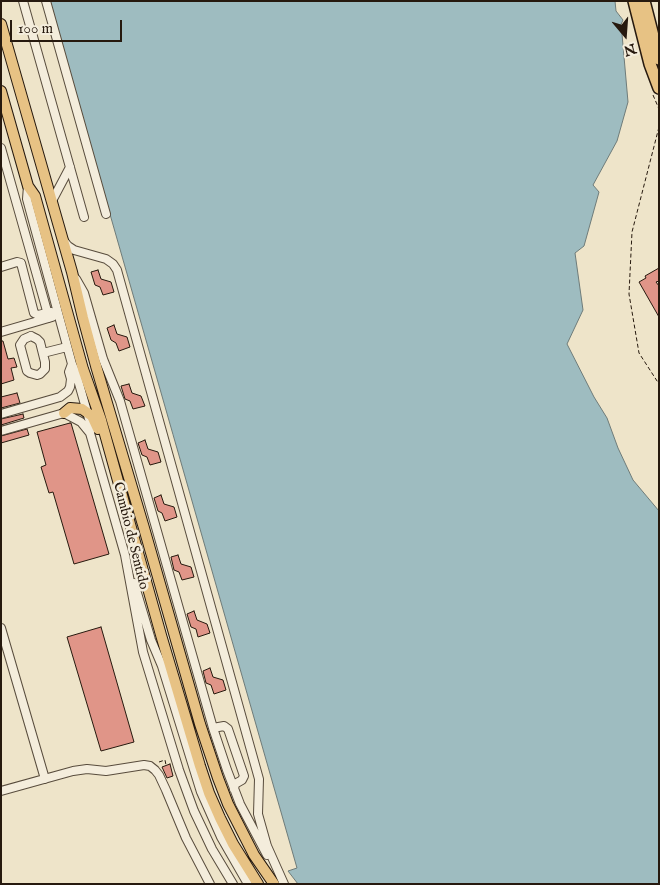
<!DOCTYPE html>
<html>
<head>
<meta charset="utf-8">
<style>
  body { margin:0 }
  #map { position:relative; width:660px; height:885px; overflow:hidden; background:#eee4c9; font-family:"IM FELL English",serif }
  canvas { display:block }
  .frame { position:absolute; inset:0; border:2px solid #26190e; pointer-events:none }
  .north { position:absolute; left:600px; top:10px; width:50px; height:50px; -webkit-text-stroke:4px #f4eddc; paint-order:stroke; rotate:162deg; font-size:14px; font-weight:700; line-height:20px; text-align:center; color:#26190e }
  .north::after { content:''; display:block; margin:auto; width:18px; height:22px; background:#26190e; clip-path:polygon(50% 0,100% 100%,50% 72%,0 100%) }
  .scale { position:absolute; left:10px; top:20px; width:112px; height:22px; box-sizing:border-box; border:2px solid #26190e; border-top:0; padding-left:6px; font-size:15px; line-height:18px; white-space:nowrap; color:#26190e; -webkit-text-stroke:4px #f4eddc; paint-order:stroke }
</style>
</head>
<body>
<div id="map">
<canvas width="660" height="885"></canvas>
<div class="frame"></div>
<div class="north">N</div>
<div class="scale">100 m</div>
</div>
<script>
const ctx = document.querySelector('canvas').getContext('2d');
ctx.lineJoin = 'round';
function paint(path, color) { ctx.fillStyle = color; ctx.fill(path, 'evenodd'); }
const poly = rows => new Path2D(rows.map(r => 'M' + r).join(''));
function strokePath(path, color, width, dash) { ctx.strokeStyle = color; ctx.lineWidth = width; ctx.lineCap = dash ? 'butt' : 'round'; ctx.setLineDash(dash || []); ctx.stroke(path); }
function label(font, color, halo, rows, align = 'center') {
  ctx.font = font + ' "IM FELL English",serif'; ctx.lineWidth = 5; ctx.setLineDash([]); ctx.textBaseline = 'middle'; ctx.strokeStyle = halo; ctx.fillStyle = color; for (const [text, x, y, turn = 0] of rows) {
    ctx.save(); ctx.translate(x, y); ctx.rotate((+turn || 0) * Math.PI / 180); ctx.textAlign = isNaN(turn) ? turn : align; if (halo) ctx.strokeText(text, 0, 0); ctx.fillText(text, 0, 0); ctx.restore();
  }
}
const water = poly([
  [49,1,615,1,616,11,623,20,619,29,622,34,628,102,617,141,593,185,599,192,584,246,575,253,583,310,567,344,594,397,607,418,618,448,633,480,659,511,659,884,298,884,288,871,297,868,49,1]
]);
const building = poly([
  [659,268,659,281,656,282,659,286,659,317,639,282,646,278,645,276,659,268],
  [98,270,101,279,111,282,114,292,103,295,100,287,95,285,91,272,98,270],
  [114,325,117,334,127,337,130,347,119,351,116,343,111,340,107,328,114,325],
  [1,341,3,341,8,359,14,358,17,367,11,368,14,380,1,384,1,341],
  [129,384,132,393,141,396,145,406,133,409,130,401,125,399,121,386,129,384],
  [17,393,20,403,1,408,1,397,17,393],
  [23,414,24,418,1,425,1,419,23,414],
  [70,423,71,423,109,554,74,564,53,492,49,493,41,467,46,465,37,432,70,423],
  [27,429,29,435,1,443,1,436,27,429],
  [145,440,148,449,158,452,161,462,150,465,147,457,142,455,138,443,145,440],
  [161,495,164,504,174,507,177,517,165,521,162,513,158,511,154,498,161,495],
  [178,555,181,564,191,567,194,577,182,580,179,572,174,570,171,557,178,555],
  [194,611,197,620,207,624,210,633,198,637,196,629,191,627,187,614,194,611],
  [101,627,134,742,101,751,67,637,101,627],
  [210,668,213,677,223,680,226,690,214,694,211,685,206,683,203,671,210,668],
  [170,764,173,776,167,778,162,767,170,764]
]);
const path = poly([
  [653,95,659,109],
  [659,127,632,232,629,294,639,353,659,384],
  [159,762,165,760,166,765]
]);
const minor = poly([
  [23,1,84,217],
  [46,1,106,214],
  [1,148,49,318],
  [28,186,27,199,72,364,76,373,91,426,90,433,125,555,143,652,179,770,194,811,212,849,233,884],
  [52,201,70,167],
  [64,241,68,246,74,250,106,259,113,264,117,270,259,779,258,814,267,846,284,884],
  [1,267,17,262,21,263,34,313,38,315,51,312],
  [76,279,84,293,103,359,120,401,213,728,227,770,240,804,267,855],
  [1,332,52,317],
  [31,336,37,339,40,342,45,362,45,369,40,374,37,375,30,373,27,371,20,345,24,339,31,336],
  [43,353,67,347],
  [1,414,60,397,68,391,70,387,71,379,69,372,72,364],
  [1,431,64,413,81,422,90,433],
  [134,583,151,640,162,666,201,792,221,837,248,884],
  [1,628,45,779],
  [213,728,224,726,228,729,244,776,242,780,235,784,234,789],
  [1,791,73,771,87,769,106,771,144,765,150,766,155,770,159,775,166,790,186,838,210,884]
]);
const major = poly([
  [1,24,72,272,83,318,96,366,144,528,200,724,218,778,228,804,254,855,274,884],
  [1,91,28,186,35,196,83,369,101,420,161,635,200,766,209,793,220,818,233,844,258,884],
  [64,413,70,408,82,409,92,416,98,429]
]);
const highway = poly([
  [634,1,650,64,659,88],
  [644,1,659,59]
]);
const streetNames = [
  ["Cambio de Sentido",130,536,76]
];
paint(water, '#9ebcc0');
strokePath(water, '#6e7b79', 1);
paint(building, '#e09588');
strokePath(building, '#26190e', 1);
strokePath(minor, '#584c3d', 10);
strokePath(major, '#26190e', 12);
strokePath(highway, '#26190e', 14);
strokePath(path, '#26190e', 1, [4, 2.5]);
strokePath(minor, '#f4eddc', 8);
strokePath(major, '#e7c284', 10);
strokePath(highway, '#e7c284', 11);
label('14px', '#26190e', '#f4eddc', streetNames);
</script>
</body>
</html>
